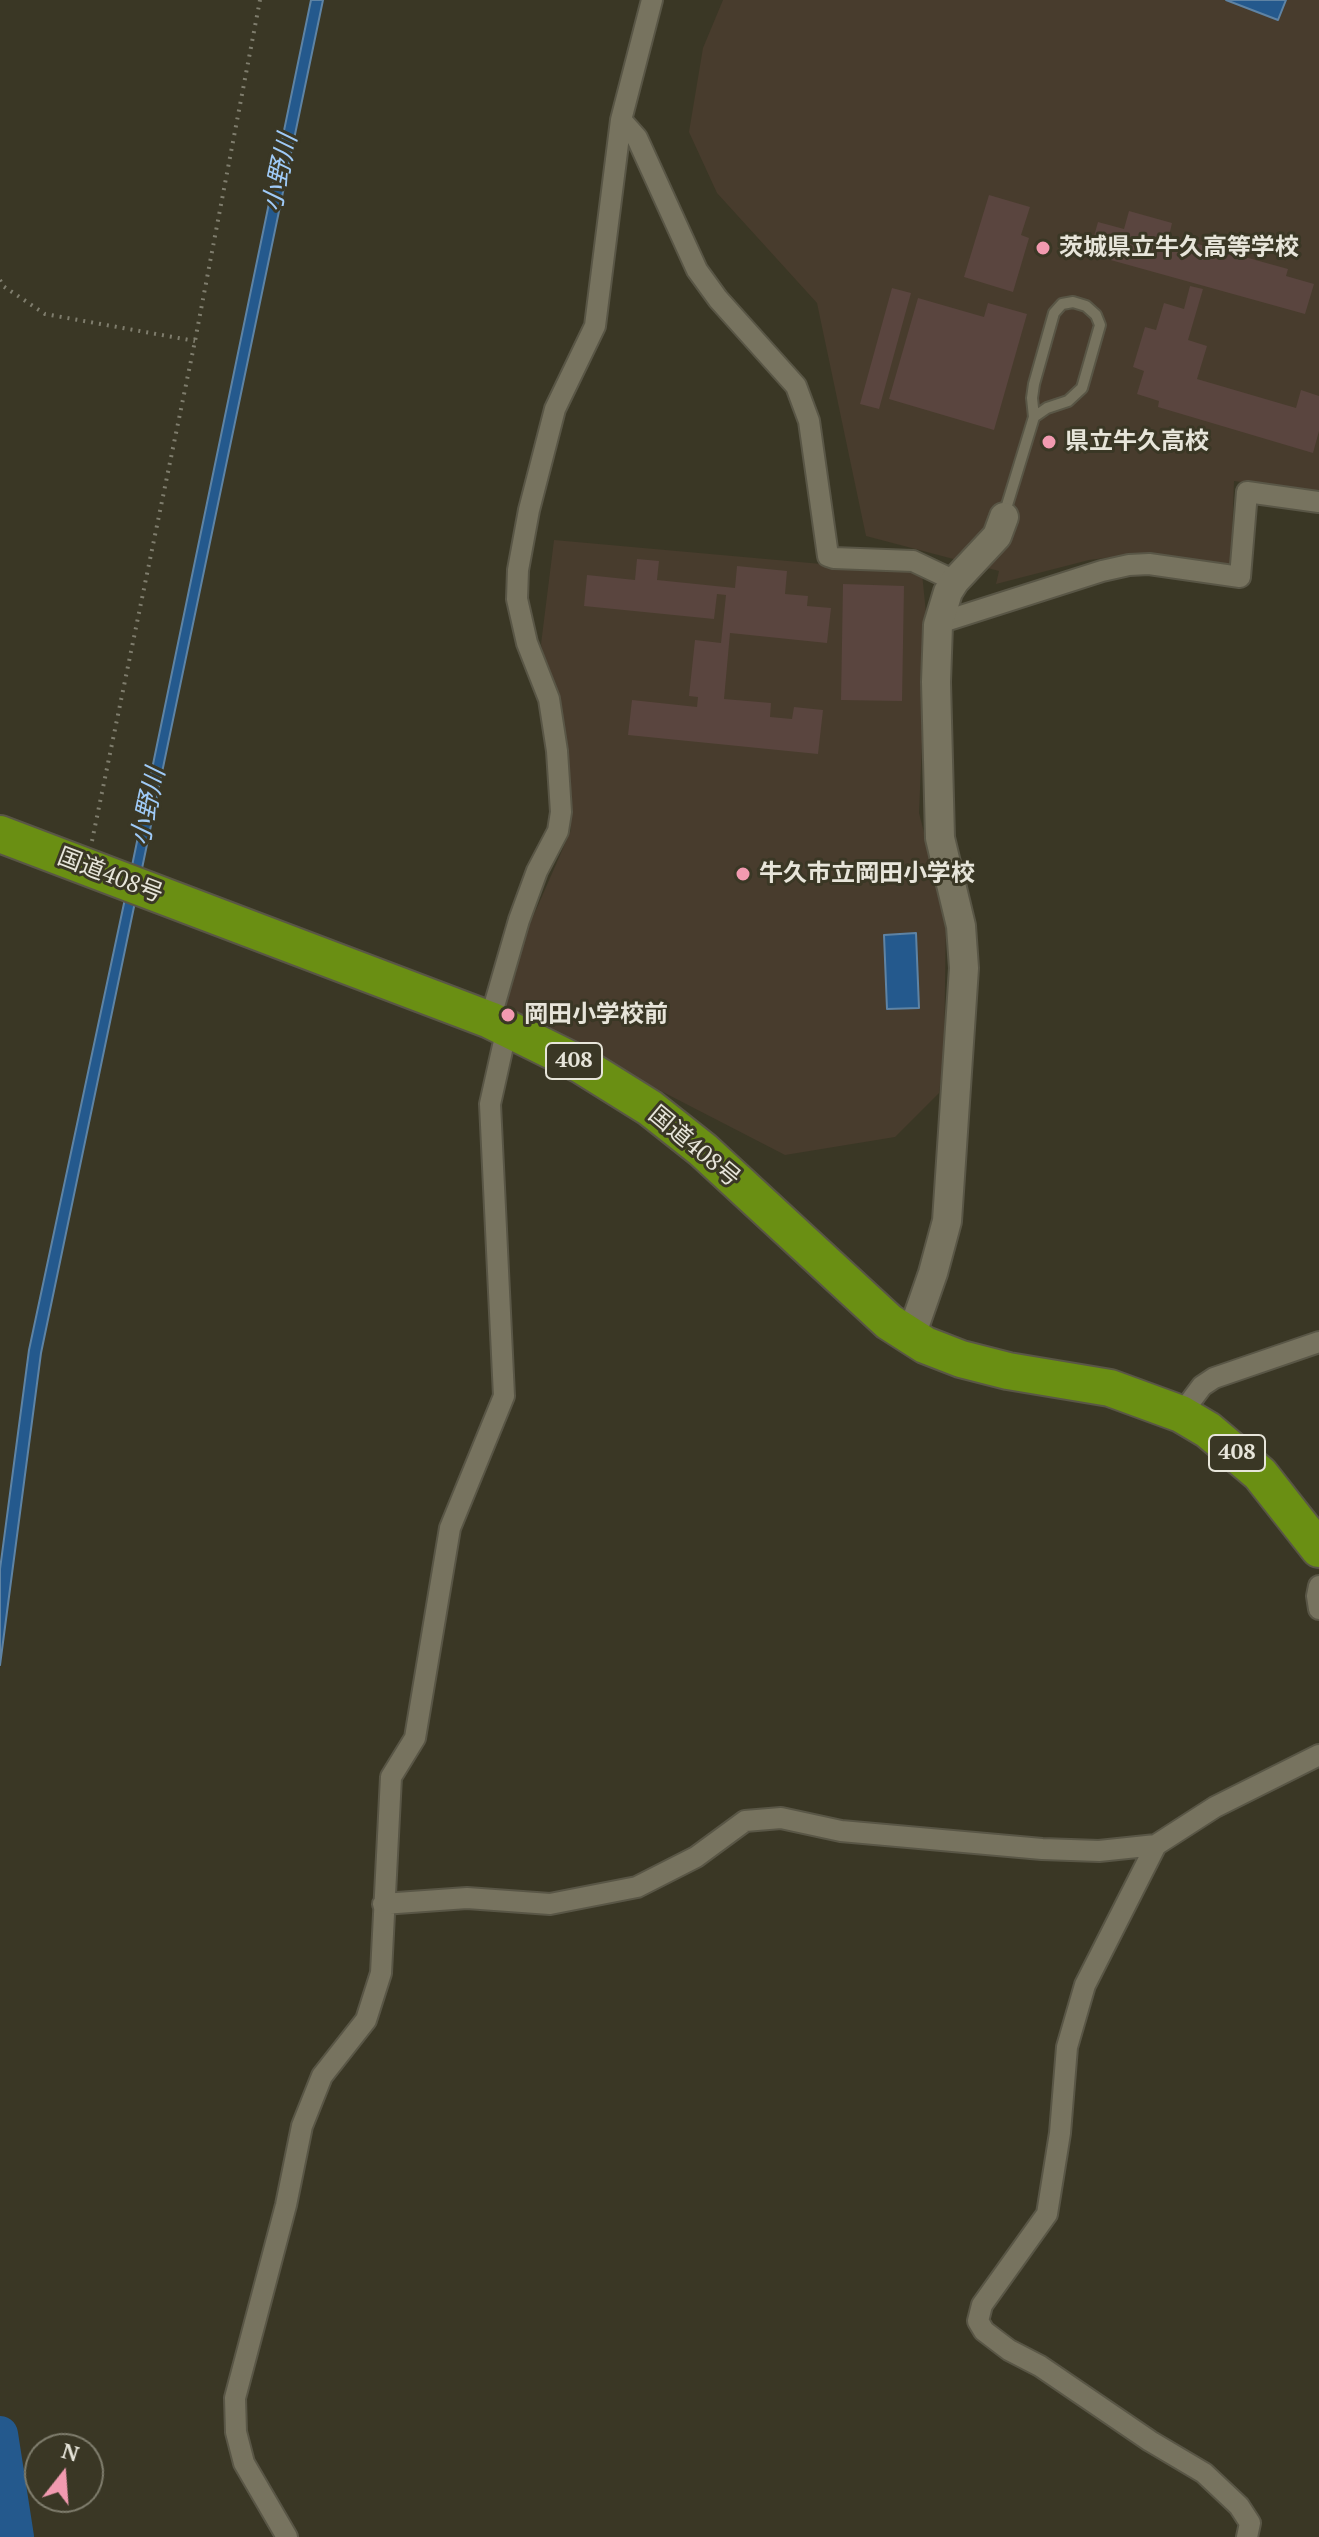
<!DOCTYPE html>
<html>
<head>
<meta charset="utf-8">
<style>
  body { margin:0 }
  #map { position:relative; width:1319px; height:2537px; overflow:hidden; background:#3a3725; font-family:"PT Serif",serif }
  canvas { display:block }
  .north { position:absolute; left:24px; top:2433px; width:80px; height:80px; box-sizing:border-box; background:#3a3725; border:2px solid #7f7d6d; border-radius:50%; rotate:17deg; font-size:22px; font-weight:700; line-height:32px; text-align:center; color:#e7e5da }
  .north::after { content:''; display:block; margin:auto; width:28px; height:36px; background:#f29ab0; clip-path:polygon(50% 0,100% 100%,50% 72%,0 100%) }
</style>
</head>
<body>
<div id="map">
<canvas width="1319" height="2537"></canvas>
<div class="north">N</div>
</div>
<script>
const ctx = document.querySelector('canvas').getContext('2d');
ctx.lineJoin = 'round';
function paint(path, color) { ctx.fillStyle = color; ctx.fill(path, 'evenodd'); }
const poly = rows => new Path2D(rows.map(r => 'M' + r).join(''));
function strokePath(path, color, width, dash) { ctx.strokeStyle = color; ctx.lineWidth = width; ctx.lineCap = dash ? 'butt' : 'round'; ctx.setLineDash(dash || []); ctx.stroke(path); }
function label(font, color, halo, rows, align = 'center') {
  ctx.font = font + ' "PT Serif","Noto Sans JP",serif'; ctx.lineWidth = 6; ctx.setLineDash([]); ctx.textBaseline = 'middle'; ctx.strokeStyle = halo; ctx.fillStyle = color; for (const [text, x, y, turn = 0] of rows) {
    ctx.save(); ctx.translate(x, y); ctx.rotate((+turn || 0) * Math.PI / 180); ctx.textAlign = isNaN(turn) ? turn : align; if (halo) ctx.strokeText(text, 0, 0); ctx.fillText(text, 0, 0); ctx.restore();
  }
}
const education = poly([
  [723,0,1319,0,1319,493,1234,481,1231,564,1144,553,1089,560,996,584,999,571,866,536,817,303,717,193,689,132,703,48],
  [554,540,922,573,927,623,919,813,946,917,944,1057,939,1093,895,1137,785,1155,502,1009,525,935,571,830,567,752,541,644]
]);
const water = poly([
  [311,0,323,0,41,1353,0,1665,0,1569,29,1350,133,861,311,0],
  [1226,0,1286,0,1278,20,1226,0],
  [916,933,919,1008,887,1009,884,935,916,933]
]);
const river = poly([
  [0,2434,16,2537]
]);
const building = poly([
  [989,195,1030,207,1021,235,1029,238,1013,292,964,277],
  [1129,211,1172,223,1169,236,1288,269,1286,276,1314,284,1305,314,1089,254,1098,222,1124,229],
  [1190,286,1203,289,1188,340,1207,346,1197,379,1296,408,1301,390,1319,396,1319,431,1313,453,1158,407,1159,401,1137,394,1144,371,1133,367,1145,327,1156,330,1164,303,1184,309],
  [892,288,911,293,879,409,860,404],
  [918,298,984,317,988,303,1027,314,994,430,889,399],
  [637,559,659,561,657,580,735,588,737,566,787,571,785,594,808,596,807,606,831,608,827,643,730,633,724,699,771,703,770,717,792,719,794,707,823,710,818,754,628,735,632,700,697,707,698,697,689,696,695,640,721,643,726,595,717,594,714,619,584,606,587,575,635,580],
  [843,584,904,586,902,701,841,700]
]);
const path = poly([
  [0,280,3,286,45,314,195,341],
  [92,841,195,341,260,0]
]);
const lane = poly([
  [1004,515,1034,417,1032,398,1034,384,1054,313,1062,304,1073,302,1086,306,1096,315,1100,325,1082,388,1068,401,1047,408,1034,417]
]);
const street = poly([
  [621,120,637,138,697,270,718,299,796,386,809,421,828,556,834,558,913,561,955,581],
  [939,623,1102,571,1129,565,1149,564,1240,577,1247,492,1319,502],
  [490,1020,519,920,537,871,558,831,561,812,557,751,549,699,527,643,517,599,518,570,529,510,555,409,595,326,621,120,652,0],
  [1181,1414,1202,1386,1214,1378,1319,1342],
  [1319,1586,1317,1596,1319,1609],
  [383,1904,467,1898,550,1904,637,1887,696,1857,745,1821,781,1818,841,1831,1042,1849,1099,1851,1156,1845],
  [287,2537,244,2463,236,2432,235,2398,286,2205,302,2126,322,2076,366,2020,381,1973,391,1777,415,1738,450,1528,504,1396,490,1104,507,1028],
  [1247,2537,1250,2523,1239,2506,1204,2473,1150,2441,1040,2366,1009,2350,984,2331,978,2321,982,2305,1047,2214,1060,2133,1067,2047,1085,1985,1156,1845,1215,1807,1319,1755]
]);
const secondary = poly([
  [911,1336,933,1273,947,1221,964,968,961,926,940,838,936,682,938,625,948,592,955,581,997,536,1004,517]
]);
const highway = poly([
  [0,834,490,1020,581,1065,650,1108,703,1150,889,1322,925,1345,961,1359,1008,1371,1110,1388,1181,1414,1208,1430,1260,1474,1319,1549]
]);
const markers = [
  [1043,248,8,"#f29ab0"],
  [1049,442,8,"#f29ab0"],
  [743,874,8,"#f29ab0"],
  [508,1015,8,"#f29ab0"]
];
const shields = [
  [574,1061,56],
  [1237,1453,56]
];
const shieldNames = [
  ["408",574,1061],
  ["408",1237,1453]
];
const poiNames = [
  ["茨城県立牛久高等学校",1059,248],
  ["県立牛久高校",1065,442],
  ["牛久市立岡田小学校",759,874],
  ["岡田小学校前",524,1015]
];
const streetNames = [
  ["国道408号",110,876,21],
  ["国道408号",694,1147,40]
];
const waterNames = [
  ["小野川",281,173,-78],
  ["小野川",149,807,-78]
];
paint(education, '#483c2d');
paint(water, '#24598d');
strokePath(water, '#5e83a4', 2);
strokePath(river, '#24598d', 36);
paint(building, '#5a453f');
strokePath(lane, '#595646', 14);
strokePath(street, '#595646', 24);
strokePath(secondary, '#595646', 32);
strokePath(highway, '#595646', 40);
strokePath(path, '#7f7d6d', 4, [2, 6]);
strokePath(lane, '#77735f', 10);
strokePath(street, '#77735f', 20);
strokePath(secondary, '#77735f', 28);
strokePath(highway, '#6a8f13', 36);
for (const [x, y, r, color] of markers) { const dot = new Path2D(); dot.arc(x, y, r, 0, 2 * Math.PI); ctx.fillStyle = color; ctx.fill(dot); strokePath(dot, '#3a3725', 3); }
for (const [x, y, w] of shields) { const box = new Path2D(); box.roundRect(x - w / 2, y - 18, w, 36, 6); ctx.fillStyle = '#3a3725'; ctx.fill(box); strokePath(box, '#e7e5da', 2); }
label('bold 22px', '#e7e5da', null, shieldNames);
label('bold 24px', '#e7e5da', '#3a3725', poiNames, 'left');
label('24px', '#e7e5da', '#3a3725', streetNames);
label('italic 26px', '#9fcaf7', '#3a3725', waterNames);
</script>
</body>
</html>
